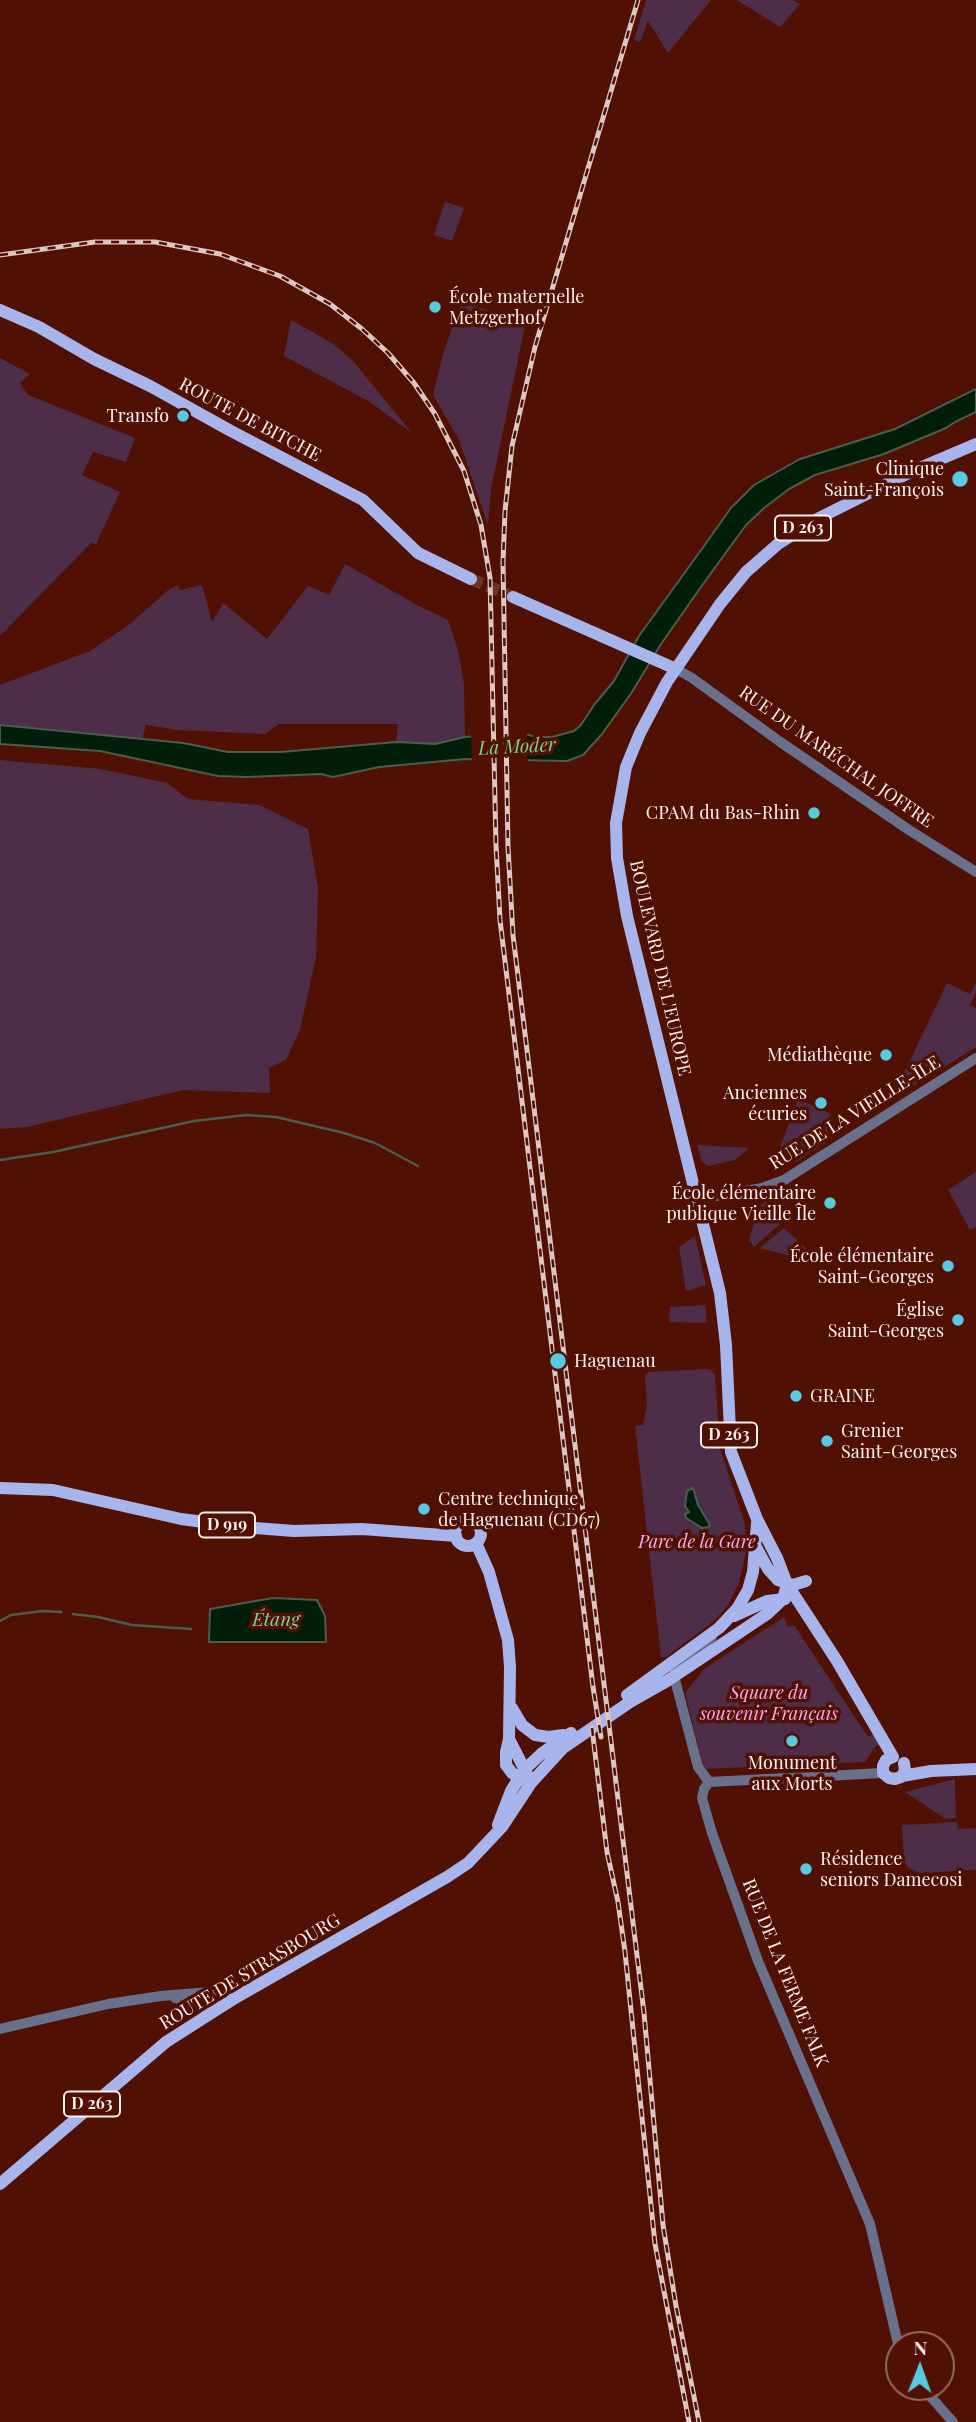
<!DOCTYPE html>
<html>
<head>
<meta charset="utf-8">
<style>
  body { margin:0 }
  #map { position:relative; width:976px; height:2422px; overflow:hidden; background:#501104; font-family:"Playfair Display",serif }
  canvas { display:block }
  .north { position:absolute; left:885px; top:2331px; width:70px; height:70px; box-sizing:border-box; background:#501104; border:2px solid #946b62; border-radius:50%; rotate:1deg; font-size:19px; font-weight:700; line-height:28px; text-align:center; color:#faf1ef }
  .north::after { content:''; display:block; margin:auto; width:24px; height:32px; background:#57c9e1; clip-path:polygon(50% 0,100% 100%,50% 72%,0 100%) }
</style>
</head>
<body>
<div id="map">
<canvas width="976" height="2422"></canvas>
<div class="north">N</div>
</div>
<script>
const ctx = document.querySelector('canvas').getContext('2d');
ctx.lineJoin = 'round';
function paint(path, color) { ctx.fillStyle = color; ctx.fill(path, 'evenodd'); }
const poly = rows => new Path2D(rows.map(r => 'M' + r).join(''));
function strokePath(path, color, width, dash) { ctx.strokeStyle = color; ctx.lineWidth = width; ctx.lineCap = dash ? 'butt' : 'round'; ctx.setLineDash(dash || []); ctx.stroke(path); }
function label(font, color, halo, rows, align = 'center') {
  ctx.font = font + ' "Playfair Display",serif'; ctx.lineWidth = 7; ctx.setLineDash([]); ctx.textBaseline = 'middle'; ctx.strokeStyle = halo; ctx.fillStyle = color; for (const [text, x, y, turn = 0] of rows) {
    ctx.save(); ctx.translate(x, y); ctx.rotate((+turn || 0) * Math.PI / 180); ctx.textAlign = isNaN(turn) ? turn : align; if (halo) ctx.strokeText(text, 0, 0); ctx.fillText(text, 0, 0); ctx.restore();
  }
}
const green = poly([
  [646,0,711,0,668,53,648,21,640,42,634,40],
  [737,0,792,0,800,4,780,27],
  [445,202,464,208,452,241,434,235],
  [461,302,526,321,491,489,488,525,459,440,433,395,444,351],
  [291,320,332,343,353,361,412,433,370,402,284,356],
  [0,358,30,374,20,383,28,395,135,438,126,462,93,452,82,475,120,492,96,544,91,543,0,636],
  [345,564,419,606,448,620,458,650,464,684,465,737,435,744,396,742,398,724,279,724,265,734,178,730,146,725,142,740,0,725,0,685,90,651,130,624,167,591,178,585,180,590,202,585,212,622,223,603,267,639,308,586,329,595],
  [0,760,101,769,167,783,188,799,260,805,308,829,318,888,316,957,300,1030,286,1060,269,1068,270,1093,183,1090,27,1127,0,1129],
  [947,983,970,994,976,983,976,992,970,1005,976,1008,976,1047,891,1100],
  [798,1099,831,1114,828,1122,845,1129,796,1162,779,1150],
  [697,1145,749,1148,735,1160,708,1166,702,1162],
  [976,1172,976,1227,970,1230,948,1190],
  [769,1199,780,1224,754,1247,749,1240,757,1214,760,1206],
  [784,1228,810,1252,790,1256,760,1248],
  [695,1236,706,1285,686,1291,679,1247],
  [705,1305,707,1323,669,1322,670,1307],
  [706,1369,711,1370,715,1375,720,1449,744,1521,746,1538,746,1551,739,1583,728,1605,715,1620,666,1657,661,1657,635,1426,643,1425,647,1405,645,1376,648,1372],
  [784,1617,788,1627,794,1625,868,1737,874,1734,881,1743,875,1747,865,1762,704,1769,685,1693,704,1669],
  [955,1779,956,1818,946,1819,905,1792],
  [957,1822,958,1829,976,1828,976,1870,920,1873,908,1868,904,1862,902,1825]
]);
const water = poly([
  [976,389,976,412,955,422,946,428,884,454,815,475,789,489,764,508,746,525,703,584,661,644,632,692,602,734,583,755,567,761,465,759,379,767,333,777,321,774,247,777,218,776,100,751,0,744,0,725,183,743,228,752,281,752,396,742,435,744,465,737,518,733,538,737,552,737,574,731,581,725,594,705,614,681,639,636,704,546,731,508,754,485,800,459,895,429,976,389],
  [693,1488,698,1505,710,1525,708,1527,702,1528,686,1518,685,1514,689,1512,685,1506,687,1491,693,1488],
  [273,1598,317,1600,325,1616,326,1642,209,1642,210,1609,273,1598]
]);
const pier = poly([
  [518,729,527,730,528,764,472,763,471,733]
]);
const stream = poly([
  [0,1160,53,1152,194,1121,246,1115,276,1117,344,1133,375,1143,418,1166],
  [73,1614,98,1617,132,1625,191,1629],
  [0,1621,11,1615,42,1611,61,1612]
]);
const primaryTunnel = poly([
  [471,579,513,597]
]);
const tertiary = poly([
  [676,669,692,678,779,741,909,830,976,872],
  [698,1199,762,1188,784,1180,976,1058],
  [709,1782,704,1789,702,1798,712,1833,758,1961,870,2224,899,2348],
  [709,1782,698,1767,674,1676,675,1669,712,1637],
  [709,1782,883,1773],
  [175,1998,199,2005,210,2013],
  [0,2029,108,2004,161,1996,209,1992,235,1998],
  [922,2387,953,2422]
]);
const primary = poly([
  [0,310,39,327,94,359,150,386,231,431,363,500,418,553,471,579],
  [513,597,676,669],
  [0,1488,53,1490,181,1519,242,1527,294,1531,362,1529,456,1536],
  '455 1533a13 13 0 1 1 26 0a13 13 0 1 1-26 0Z',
  [476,1543,489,1572,508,1640,510,1667,509,1739,527,1774],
  [756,1547,768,1569,778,1580,793,1585,806,1581],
  [734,1616,767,1601,785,1599],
  [627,1695,719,1628,737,1609,748,1590,753,1572,757,1523],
  [512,1708,522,1725,535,1735,549,1737,563,1735],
  [509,1739,506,1752,506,1765,512,1773,524,1781],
  [893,1757,837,1661,787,1584,777,1558,757,1519,731,1452,726,1345,720,1293,627,916,617,858,616,823,626,767,640,733,667,682,720,604,746,572,778,544,819,518,915,470,976,444],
  [893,1757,886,1760,883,1766,883,1773,889,1778,895,1779,901,1777,905,1771,904,1763],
  [902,1776,931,1771,976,1769],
  [498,1825,511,1791,524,1770,541,1754,571,1733],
  [0,2184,166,2042,235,1998,447,1877,468,1863,502,1827,531,1783,563,1748,630,1702,667,1681,767,1614,783,1599,787,1584]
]);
const rail = poly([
  [638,0,535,347,512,446,505,511,503,562,508,847,513,935,644,2013,663,2225,676,2306,699,2422],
  [0,255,95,242,155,242,220,254,280,276,330,304,362,329,388,353,414,383,435,414,464,471,481,525,490,578,496,845,500,920,593,1687,601,1737],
  [592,1728,607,1852,618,1902,625,1952,655,2244,689,2422]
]);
const markers = [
  [435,307,7,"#57c9e1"],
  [183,416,7,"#57c9e1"],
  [960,479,9,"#57c9e1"],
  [814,813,7,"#57c9e1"],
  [886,1055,7,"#57c9e1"],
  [821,1103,7,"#57c9e1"],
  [830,1203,7,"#57c9e1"],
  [948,1266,7,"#57c9e1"],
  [958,1320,7,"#57c9e1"],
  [558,1361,9,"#57c9e1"],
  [796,1396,7,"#57c9e1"],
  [827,1441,7,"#57c9e1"],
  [424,1509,7,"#57c9e1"],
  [792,1741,7,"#57c9e1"],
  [806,1869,7,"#57c9e1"]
];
const shields = [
  [803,528,56],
  [729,1435,56],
  [227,1525,56],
  [92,2104,56]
];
const shieldNames = [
  ["D 263",803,528],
  ["D 263",729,1435],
  ["D 919",227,1525],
  ["D 263",92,2104]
];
const poiNames = [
  ["École maternelle",449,297,"left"],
  ["Metzgerhof",449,318,"left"],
  ["Transfo",169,416],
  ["Clinique",944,469],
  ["Saint-François",944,490],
  ["CPAM du Bas-Rhin",800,813],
  ["Médiathèque",872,1055],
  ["Anciennes",807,1093],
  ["écuries",807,1114],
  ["École élémentaire",816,1193],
  ["publique Vieille Île",816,1214],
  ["École élémentaire",934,1256],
  ["Saint-Georges",934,1277],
  ["Église",944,1310],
  ["Saint-Georges",944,1331],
  ["Haguenau",574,1361,"left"],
  ["GRAINE",810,1396,"left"],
  ["Grenier",841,1431,"left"],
  ["Saint-Georges",841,1452,"left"],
  ["Centre technique",438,1499,"left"],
  ["de Haguenau (CD67)",438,1520,"left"],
  ["Monument",792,1763,"center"],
  ["aux Morts",792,1784,"center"],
  ["Résidence",820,1859,"left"],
  ["seniors Damecosi",820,1880,"left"]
];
const streetNames = [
  ["ROUTE DE BITCHE",250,420,28],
  ["RUE DU MARÉCHAL JOFFRE",836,757,35],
  ["BOULEVARD DE L'EUROPE",660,968,77],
  ["RUE DE LA VIEILLE-ÎLE",855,1113,-32],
  ["ROUTE DE STRASBOURG",250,1972,-31],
  ["RUE DE LA FERME FALK",785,1973,68]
];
const parkNames = [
  ["Parc de la Gare",697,1542],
  ["Square du",769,1693],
  ["souvenir Français",769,1714]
];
const waterNames = [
  ["La Moder",517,747,-3],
  ["Étang",276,1620]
];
paint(green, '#4d2d47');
paint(water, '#001e09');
strokePath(water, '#4b5d4e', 2);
paint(pier, '#501104');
strokePath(stream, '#4b5d4e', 2.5);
strokePath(primaryTunnel, '#6a3327', 12, [12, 6]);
strokePath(tertiary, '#69708b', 10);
strokePath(primary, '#a7b5ec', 12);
strokePath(rail, '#dbc8c4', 5);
strokePath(rail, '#501104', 2.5, [8]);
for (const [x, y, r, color] of markers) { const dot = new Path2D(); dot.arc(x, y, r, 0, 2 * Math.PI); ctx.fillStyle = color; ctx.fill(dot); strokePath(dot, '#501104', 2.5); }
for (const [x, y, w] of shields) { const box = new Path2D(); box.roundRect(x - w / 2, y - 12.5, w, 25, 5); ctx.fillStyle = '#501104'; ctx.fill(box); strokePath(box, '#faf1ef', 2); }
label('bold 16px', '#faf1ef', null, shieldNames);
label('18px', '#faf1ef', '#501104', poiNames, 'right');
label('18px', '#faf1ef', '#501104', streetNames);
label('italic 18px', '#faa9ea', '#501104', parkNames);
label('italic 19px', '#79d699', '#501104', waterNames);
</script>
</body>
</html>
